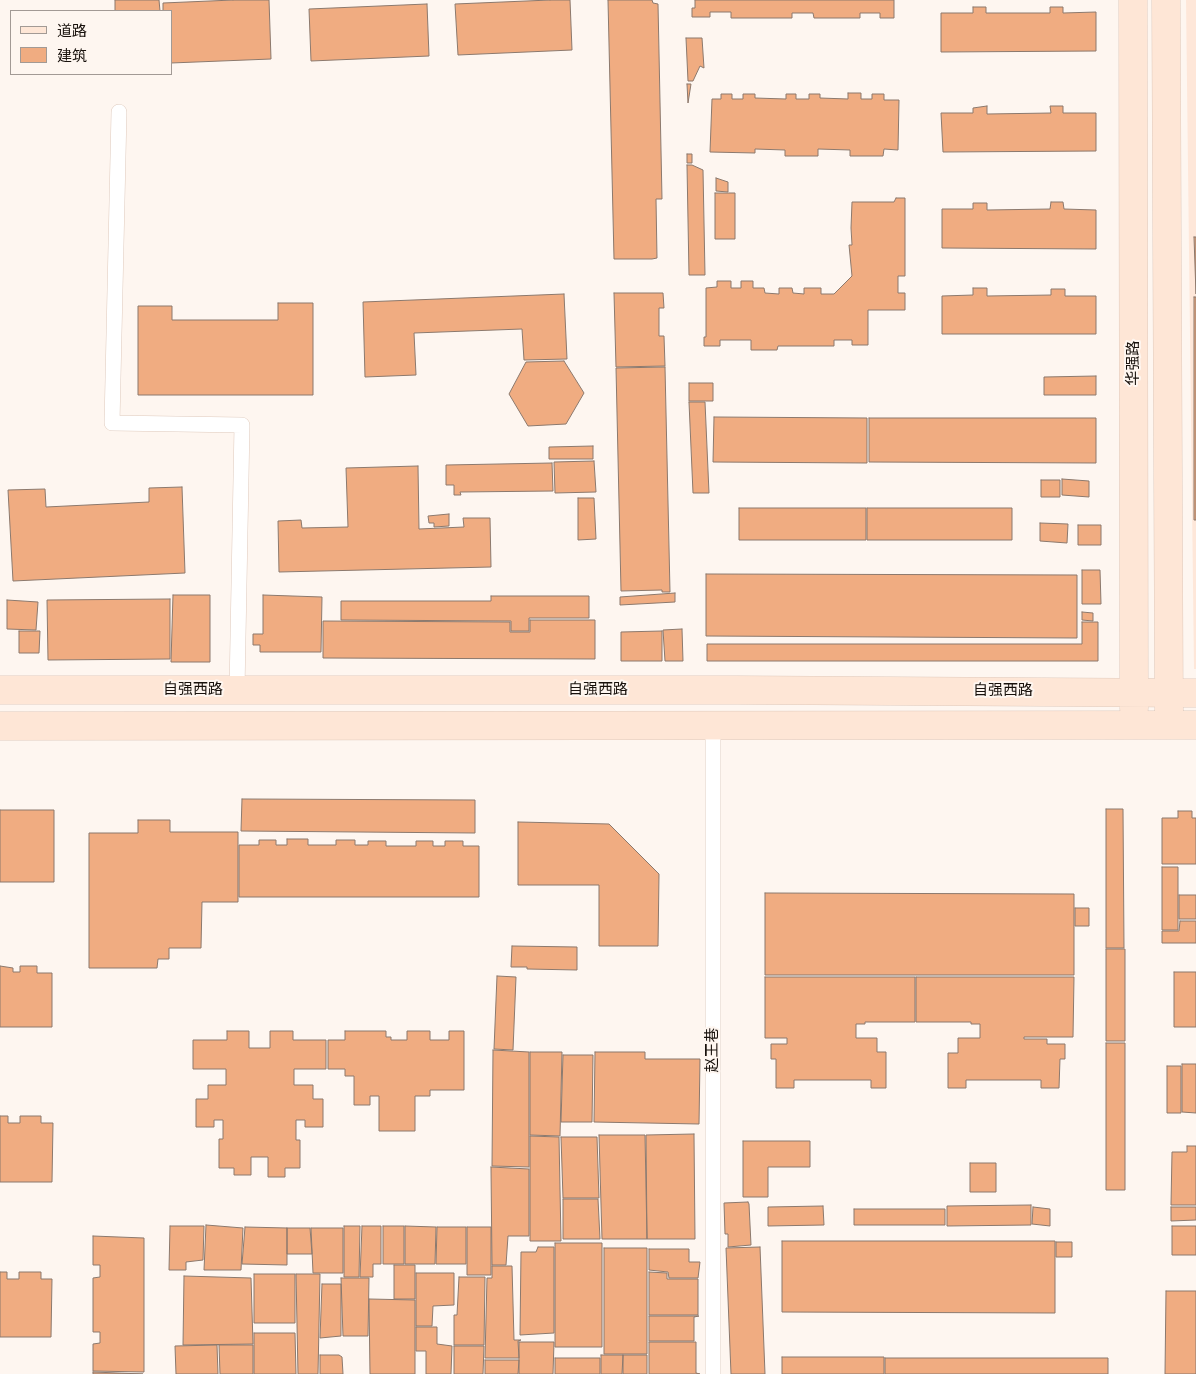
<!DOCTYPE html>
<html>
<head>
<meta charset="utf-8">
<style>
  body { margin:0 }
  #map { position:relative; width:1196px; height:1374px; overflow:hidden; background:#fef6f0; font-family:"Open Sans","Noto Sans SC",sans-serif }
  canvas { display:block }
  .legend { position:absolute; left:10px; top:10px; width:162px; height:65px; box-sizing:border-box; background:#fef6f0; border:1px solid #a29a95; margin:0; padding:6px 9px; list-style:none; font-size:15px; color:#18110c }
  .legend li { display:flex; align-items:center; gap:10px; height:25px }
  .legend b { width:25px; border:1px solid #a29a95 }
</style>
</head>
<body>
<div id="map">
<canvas width="1196" height="1374"></canvas>
<ul class="legend">
<li><b style="height:6px;background:#fee6d6"></b>道路</li>
<li><b style="height:14px;background:#f0ac81"></b>建筑</li>
</ul>
</div>
<script>
const ctx = document.querySelector('canvas').getContext('2d');
ctx.lineJoin = 'round';
function paint(path, color) { ctx.fillStyle = color; ctx.fill(path, 'evenodd'); }
const poly = rows => new Path2D(rows.map(r => 'M' + r).join(''));
function strokePath(path, color, width, dash) { ctx.strokeStyle = color; ctx.lineWidth = width; ctx.lineCap = dash ? 'butt' : 'round'; ctx.setLineDash(dash || []); ctx.stroke(path); }
function label(font, color, halo, rows, align = 'center') {
  ctx.font = font + ' "Open Sans","Noto Sans SC",sans-serif'; ctx.lineWidth = 4; ctx.setLineDash([]); ctx.textBaseline = 'middle'; ctx.strokeStyle = halo; ctx.fillStyle = color; for (const [text, x, y, turn = 0] of rows) {
    ctx.save(); ctx.translate(x, y); ctx.rotate((+turn || 0) * Math.PI / 180); ctx.textAlign = isNaN(turn) ? turn : align; if (halo) ctx.strokeText(text, 0, 0); ctx.fillText(text, 0, 0); ctx.restore();
  }
}
const built = poly([
  [1186,0,1196,0,1196,669,1194,669]
]);
const building = poly([
  [115,0,159,0,160,11,115,11,115,0],
  [233,0,269,0,271,59,171,63,171,11,163,11,163,3,233,0],
  [550,0,570,0,572,50,458,55,455,4,550,0],
  [608,0,652,0,653,3,658,4,662,199,656,199,657,258,652,259,614,259,608,0],
  [695,0,894,0,894,18,880,18,880,13,860,13,860,18,814,18,813,13,792,13,792,18,731,18,731,12,710,12,710,17,692,17,692,8,695,8,695,0],
  [427,4,429,56,311,61,309,9,427,4],
  [973,7,986,7,986,13,1050,13,1050,7,1063,7,1063,13,1096,12,1096,51,941,52,941,13,973,13,973,7],
  [686,38,702,38,704,68,700,66,693,81,688,81,686,38],
  [687,84,691,84,688,103,687,84],
  [848,93,861,93,861,99,872,99,872,94,884,94,884,100,899,100,898,150,884,149,883,156,850,156,850,150,818,149,818,156,785,156,785,150,755,149,755,153,710,152,712,99,721,99,721,94,732,94,732,99,743,99,743,94,755,94,755,98,786,99,786,94,796,94,796,99,809,99,809,94,820,94,820,98,848,99,848,93],
  [987,106,987,114,1051,113,1050,106,1063,106,1063,113,1096,113,1096,151,943,152,941,113,973,113,973,108,987,106],
  [687,154,692,154,692,163,687,163,687,154],
  [687,165,692,165,703,170,705,275,689,275,687,165],
  [716,178,728,182,728,192,716,191,716,178],
  [715,193,735,193,735,239,715,239,715,193],
  [896,198,905,198,905,276,898,276,898,293,905,293,905,310,868,310,868,345,852,345,852,340,834,340,834,346,778,346,777,350,751,350,751,340,720,340,720,346,704,346,704,337,706,337,706,288,717,287,717,281,731,281,731,288,741,288,741,281,753,281,753,288,764,288,765,293,779,294,779,288,792,288,793,293,804,294,804,288,821,288,821,294,834,294,852,276,849,245,852,245,851,228,852,202,894,202,896,198],
  [1051,202,1063,202,1064,209,1096,210,1096,249,942,248,942,209,973,209,973,203,987,203,987,210,1050,209,1051,202],
  [1194,237,1196,237,1196,294,1194,237],
  [973,288,987,288,987,296,1051,295,1051,289,1065,289,1065,296,1096,296,1096,334,942,334,942,296,973,295,973,288],
  [614,293,663,293,664,308,659,308,659,336,664,336,665,366,616,367,614,293],
  [564,294,567,359,524,360,522,329,414,333,416,375,365,377,363,302,564,294],
  [1194,297,1196,297,1196,520,1194,520,1194,297],
  [278,303,313,303,313,395,138,395,138,306,172,306,172,320,278,320,278,303],
  [564,361,584,393,566,424,528,426,509,394,526,362,564,361],
  [665,367,670,592,662,592,662,590,621,591,616,368,665,367],
  [1096,376,1096,395,1044,395,1044,377,1096,376],
  [689,383,713,383,713,401,689,401,689,383],
  [689,402,705,402,709,493,693,493,689,402],
  [714,417,867,418,867,463,713,462,714,417],
  [869,418,1096,418,1096,463,869,462,869,418],
  [593,446,593,459,549,459,549,447,593,446],
  [594,461,596,492,555,493,554,462,594,461],
  [552,463,553,491,460,492,461,495,454,495,454,485,446,485,446,465,552,463],
  [418,466,419,529,464,527,463,518,490,518,491,567,279,572,278,521,301,520,302,528,348,527,346,468,418,466],
  [1062,479,1089,481,1089,497,1062,495,1062,479],
  [1041,480,1060,480,1060,497,1041,497,1041,480],
  [182,487,185,573,13,581,8,490,45,489,46,507,149,502,149,488,182,487],
  [578,498,594,498,596,539,578,540,578,498],
  [739,508,866,508,866,540,739,540,739,508],
  [867,508,1012,508,1012,540,867,540,867,508],
  [449,514,449,526,434,527,434,523,429,523,428,516,449,514],
  [1040,523,1068,524,1067,543,1040,541,1040,523],
  [1078,525,1101,525,1101,545,1078,545,1078,525],
  [1082,570,1100,570,1101,604,1082,604,1082,570],
  [706,574,1077,575,1077,638,706,636,706,574],
  [675,593,675,602,620,605,620,597,675,593],
  [173,595,210,595,210,662,171,662,173,595],
  [263,595,322,597,321,652,260,652,260,645,253,645,253,634,263,634,263,595],
  [491,596,589,596,589,618,529,618,529,631,511,631,511,621,341,620,341,601,491,601,491,596],
  [170,599,170,659,48,660,47,600,170,599],
  [7,600,38,602,36,630,7,629,7,600],
  [1082,612,1093,613,1093,621,1082,620,1082,612],
  [530,620,595,620,595,659,323,658,323,621,510,622,510,632,530,632,530,620],
  [1082,622,1098,622,1098,661,707,661,707,644,1082,644,1082,622],
  [682,629,683,661,665,661,663,630,682,629],
  [19,631,40,631,39,653,19,653,19,631],
  [662,631,662,661,621,661,621,632,662,631],
  [242,799,475,800,475,833,241,831,242,799],
  [1106,809,1123,809,1124,948,1106,948,1106,809],
  [0,810,54,810,54,882,0,882,0,810],
  [1178,811,1192,811,1192,818,1196,818,1196,864,1162,864,1162,818,1178,818,1178,811],
  [138,820,170,820,170,832,238,832,238,902,202,902,201,948,169,948,169,959,158,959,157,968,89,968,89,833,138,833,138,820],
  [518,822,609,824,659,874,658,946,599,946,599,885,518,885,518,822],
  [287,839,308,839,308,845,336,845,336,840,355,840,355,845,368,845,368,841,386,841,386,846,416,846,416,841,433,841,433,846,445,846,445,841,463,841,463,846,479,846,479,897,239,897,239,845,259,845,259,840,276,840,276,845,287,845,287,839],
  [1162,867,1178,867,1178,930,1162,930,1162,867],
  [765,893,1074,894,1074,975,765,975,765,893],
  [1179,895,1196,895,1196,919,1179,919,1179,895],
  [1075,908,1089,908,1089,926,1075,926,1075,908],
  [1180,921,1196,921,1196,943,1162,943,1162,931,1179,931,1180,921],
  [512,946,577,947,577,970,527,969,527,967,511,967,512,946],
  [1106,949,1125,949,1125,1041,1106,1041,1106,949],
  [0,966,13,968,13,972,20,972,20,966,37,966,37,973,52,973,52,1027,0,1027,0,966],
  [1174,972,1196,972,1196,1027,1174,1027,1174,972],
  [497,976,516,977,513,1050,494,1049,497,976],
  [765,977,915,977,915,1022,865,1022,865,1024,856,1024,856,1038,877,1038,877,1052,886,1052,886,1088,871,1088,871,1080,794,1080,794,1088,776,1088,776,1059,771,1059,771,1044,787,1044,787,1038,765,1038,765,977],
  [916,977,1074,977,1073,1037,1024,1037,1024,1039,1047,1039,1047,1044,1065,1044,1065,1059,1060,1059,1059,1088,1041,1088,1041,1080,966,1080,966,1088,948,1088,948,1053,958,1053,958,1038,980,1038,980,1024,971,1024,971,1022,916,1022,916,977],
  [227,1031,249,1031,249,1048,270,1048,270,1031,293,1031,293,1040,326,1040,326,1069,294,1069,294,1085,313,1085,313,1099,323,1099,323,1127,305,1127,305,1120,296,1120,296,1140,300,1140,300,1168,285,1168,285,1177,268,1177,268,1157,251,1157,251,1175,234,1175,234,1168,219,1168,219,1139,223,1139,223,1120,214,1120,214,1127,196,1127,196,1099,208,1099,208,1085,226,1085,226,1069,193,1069,193,1040,227,1040,227,1031],
  [345,1031,386,1031,386,1037,391,1037,391,1040,407,1040,407,1031,430,1031,430,1040,449,1040,449,1031,464,1031,464,1090,430,1090,430,1096,415,1096,415,1131,379,1131,379,1096,370,1096,370,1105,354,1105,354,1076,345,1076,345,1069,328,1069,328,1040,345,1040,345,1031],
  [1106,1043,1125,1043,1125,1190,1106,1190,1106,1043],
  [493,1050,529,1052,529,1167,492,1166,493,1050],
  [530,1052,562,1052,560,1136,530,1135,530,1052],
  [595,1052,645,1052,645,1059,700,1059,699,1124,594,1122,595,1052],
  [563,1055,593,1055,592,1122,561,1122,563,1055],
  [1182,1064,1196,1064,1196,1113,1182,1112,1182,1064],
  [1167,1066,1181,1066,1181,1113,1167,1113,1167,1066],
  [0,1116,8,1116,8,1123,20,1123,20,1116,41,1116,41,1123,53,1123,52,1182,0,1182,0,1116],
  [694,1134,695,1239,647,1239,646,1135,694,1134],
  [599,1135,645,1135,647,1239,602,1239,599,1135],
  [530,1136,559,1137,561,1241,530,1241,530,1136],
  [561,1137,597,1137,599,1198,563,1198,561,1137],
  [743,1141,810,1141,810,1167,768,1167,768,1197,743,1197,743,1141],
  [1187,1146,1196,1146,1196,1205,1171,1205,1172,1152,1187,1152,1187,1146],
  [970,1163,996,1163,996,1192,970,1192,970,1163],
  [491,1167,529,1169,529,1236,508,1236,506,1265,492,1265,491,1167],
  [563,1199,598,1199,600,1239,563,1239,563,1199],
  [748,1202,749,1204,751,1245,728,1247,728,1234,725,1234,724,1203,748,1202],
  [1031,1205,1031,1225,947,1226,947,1206,1031,1205],
  [823,1206,824,1225,768,1226,768,1207,823,1206],
  [1033,1207,1050,1209,1050,1226,1032,1224,1033,1207],
  [1171,1207,1196,1207,1196,1220,1171,1221,1171,1207],
  [854,1209,945,1209,945,1225,854,1225,854,1209],
  [206,1225,243,1228,241,1270,204,1270,206,1225],
  [170,1226,204,1226,203,1260,186,1262,186,1270,169,1270,170,1226],
  [344,1226,360,1226,359,1277,344,1277,344,1226],
  [362,1226,381,1226,381,1264,373,1264,373,1277,360,1277,362,1226],
  [383,1226,404,1226,404,1264,383,1264,383,1226],
  [405,1226,436,1227,435,1264,405,1264,405,1226],
  [1172,1226,1196,1226,1196,1255,1172,1255,1172,1226],
  [245,1227,287,1228,287,1265,242,1264,245,1227],
  [437,1227,466,1227,466,1264,436,1264,437,1227],
  [467,1227,491,1227,491,1275,467,1275,467,1227],
  [287,1228,310,1228,312,1254,287,1254,287,1228],
  [311,1228,343,1228,343,1273,313,1273,311,1228],
  [93,1236,144,1238,144,1372,93,1371,93,1344,100,1343,100,1332,93,1332,93,1278,100,1277,100,1265,93,1265,93,1236],
  [782,1241,1055,1241,1055,1313,782,1312,782,1241],
  [1056,1242,1072,1242,1072,1257,1056,1257,1056,1242],
  [555,1243,602,1243,602,1347,555,1347,555,1243],
  [538,1247,554,1247,554,1333,520,1335,521,1252,536,1252,538,1247],
  [760,1247,765,1374,731,1374,726,1248,760,1247],
  [604,1248,647,1248,647,1354,604,1354,604,1248],
  [649,1249,689,1249,689,1262,700,1262,698,1278,669,1278,668,1272,649,1270,649,1249],
  [394,1265,415,1265,415,1299,394,1299,394,1265],
  [492,1266,512,1266,514,1340,521,1340,518,1341,519,1358,485,1358,487,1278,492,1278,492,1266],
  [0,1272,7,1272,7,1279,19,1279,19,1272,41,1272,41,1279,52,1279,51,1337,0,1337,0,1272],
  [649,1272,667,1273,667,1279,698,1279,698,1315,649,1315,649,1272],
  [416,1273,454,1273,454,1305,433,1306,432,1326,416,1326,416,1273],
  [254,1274,295,1274,295,1323,254,1323,254,1274],
  [296,1274,320,1274,318,1374,298,1374,296,1274],
  [184,1276,251,1278,253,1344,183,1345,184,1276],
  [459,1277,485,1277,484,1345,454,1345,454,1315,457,1315,459,1277],
  [341,1278,369,1278,368,1336,343,1336,341,1278],
  [322,1284,341,1284,341,1336,320,1338,322,1284],
  [1166,1291,1196,1291,1196,1374,1165,1374,1166,1291],
  [369,1299,415,1300,415,1374,370,1374,369,1299],
  [649,1316,699,1316,694,1317,694,1341,649,1341,649,1316],
  [416,1327,437,1327,437,1344,452,1346,451,1374,426,1374,426,1351,416,1351,416,1327],
  [254,1333,295,1333,296,1374,254,1374,254,1333],
  [519,1342,554,1342,553,1374,519,1374,519,1342],
  [649,1342,696,1342,696,1373,700,1374,649,1374,649,1342],
  [217,1345,218,1374,176,1374,175,1346,217,1345],
  [219,1345,253,1345,253,1374,220,1374,219,1345],
  [454,1346,484,1346,483,1374,454,1374,454,1346],
  [320,1355,339,1355,342,1357,343,1374,320,1374,320,1355],
  [601,1355,623,1355,622,1374,601,1374,601,1355],
  [623,1355,647,1355,647,1374,623,1374,623,1355],
  [782,1357,884,1357,884,1374,782,1374,782,1357],
  [555,1358,600,1358,600,1374,555,1374,555,1358],
  [885,1358,1108,1358,1108,1374,885,1374,885,1358],
  [485,1360,519,1360,518,1374,485,1374,485,1360],
  [93,1372,143,1374,93,1374,93,1372]
]);
const service = poly([
  [119,112,112,423,242,425,237,690],
  [713,1374,713,725]
]);
const secondary = poly([
  [1133,0,1134,708],
  [1166,0,1169,711],
  [0,690,736,690,1196,693],
  [0,726,1196,725]
]);
const streetNames = [
  ["华强路",1134,363,-90],
  ["自强西路",193,690],
  ["自强西路",598,690],
  ["自强西路",1003,691],
  ["赵王巷",713,1050,-90]
];
paint(built, '#fee7d9');
paint(building, '#f0ac81');
strokePath(building, '#8c796d', 1);
strokePath(service, '#dfcabd', 16);
strokePath(secondary, '#dfcabd', 29);
strokePath(service, '#fff', 15);
strokePath(secondary, '#fee6d6', 28);
label('15px', '#18110c', '#fef6f0', streetNames);
</script>
</body>
</html>
